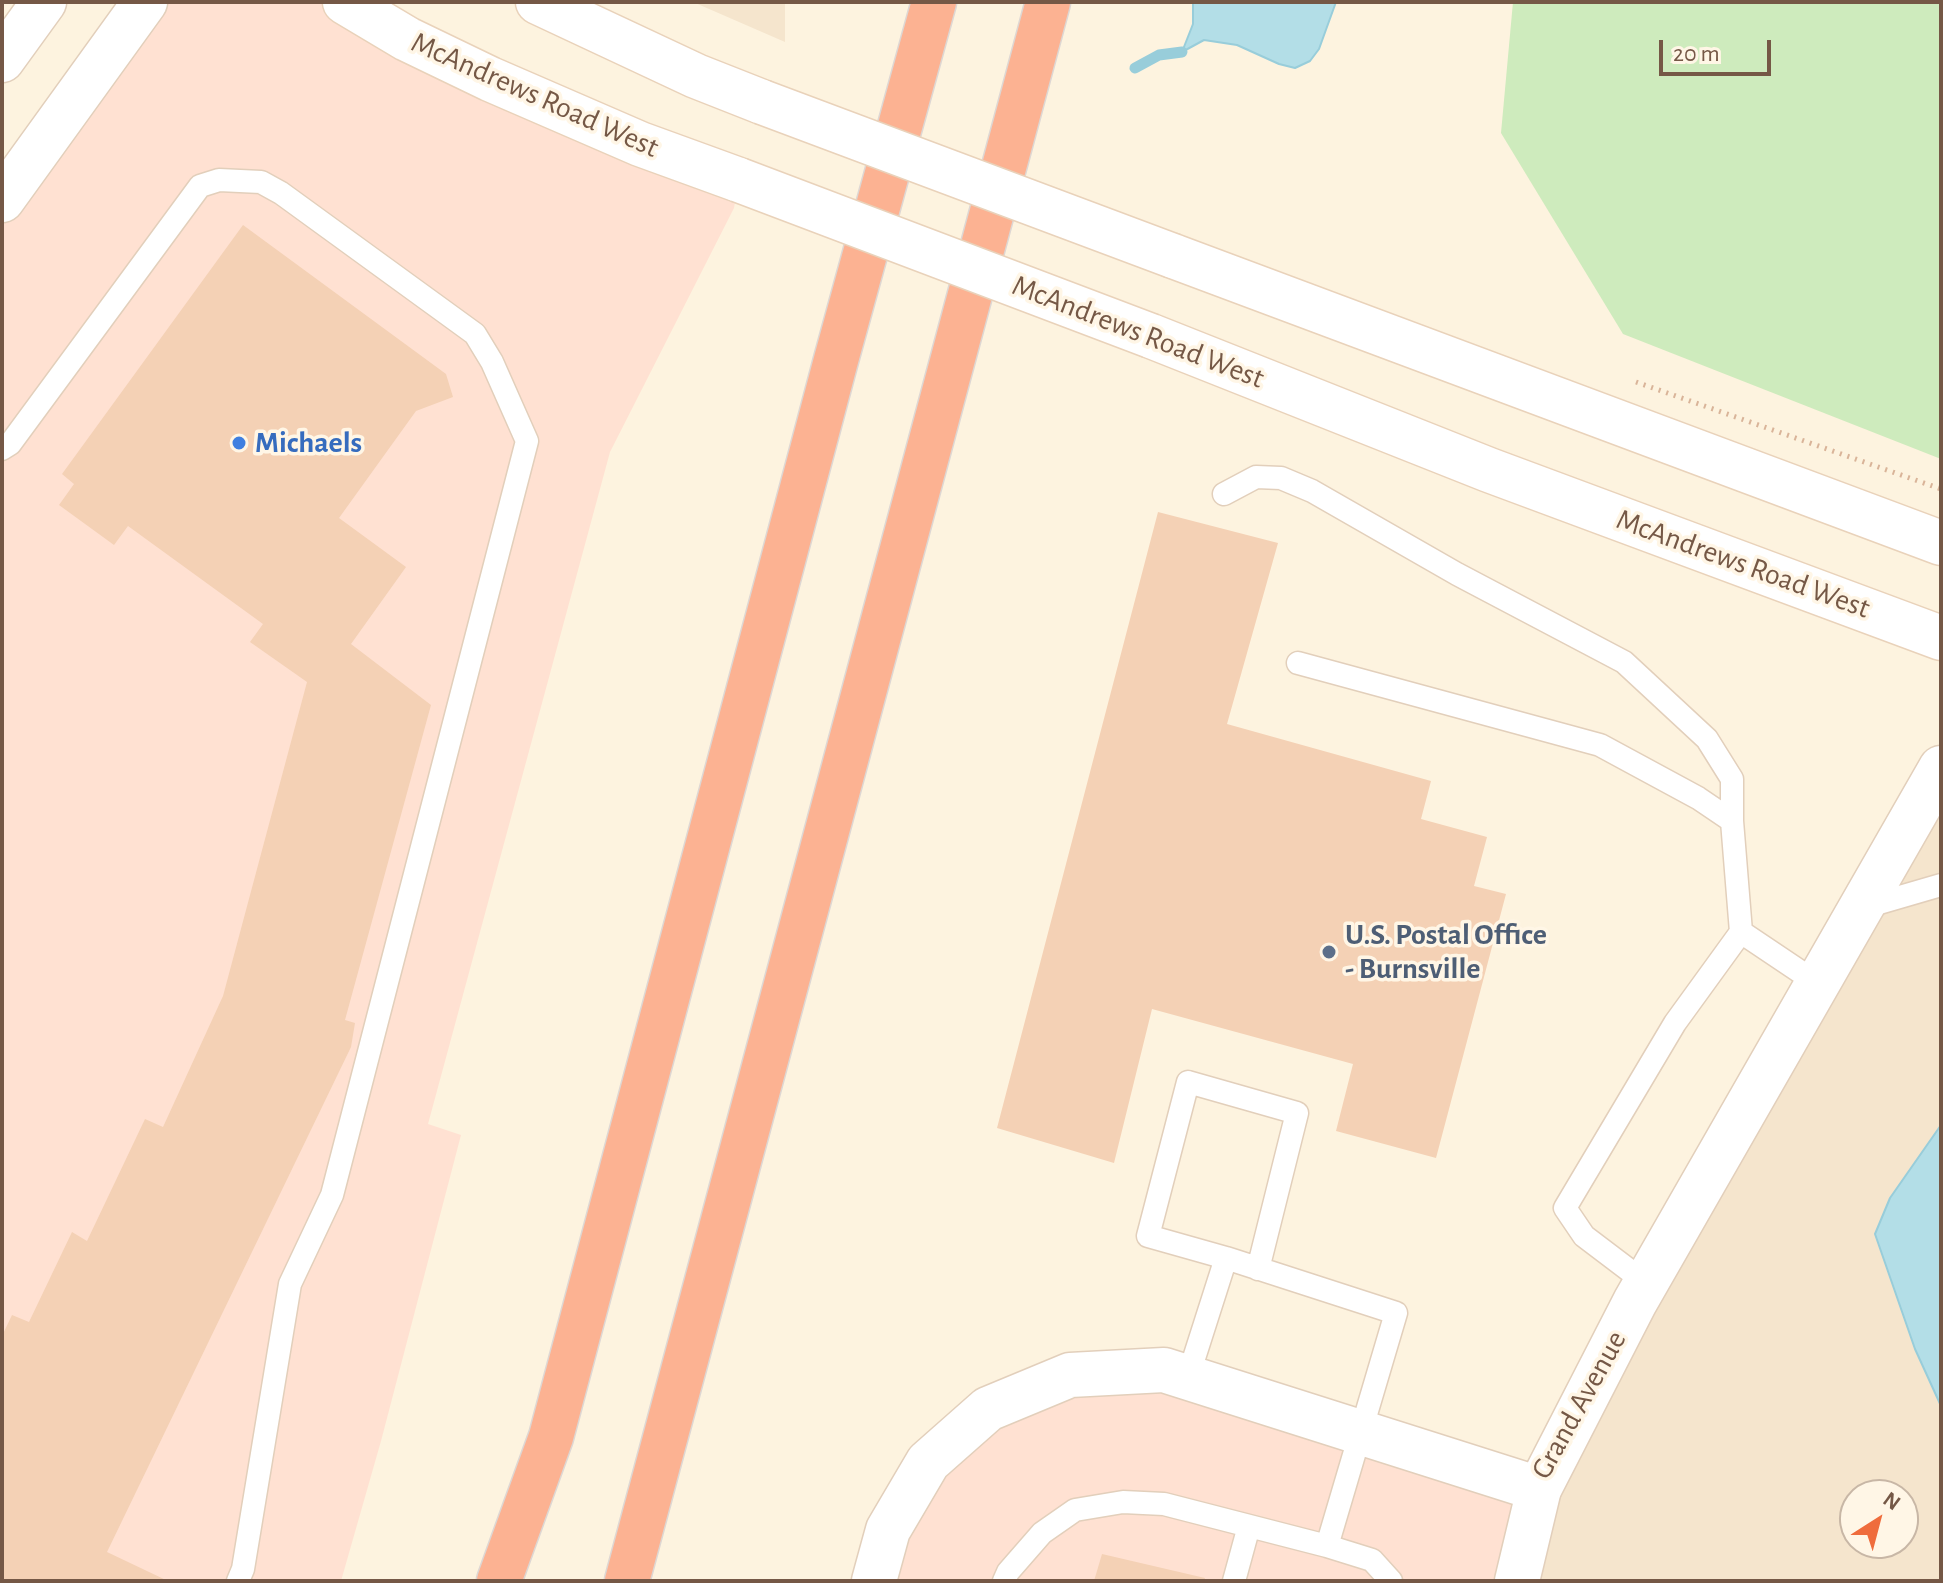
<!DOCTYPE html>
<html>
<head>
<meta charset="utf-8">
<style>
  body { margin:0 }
  #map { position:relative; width:1943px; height:1583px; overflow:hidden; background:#fdf3df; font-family:"Alegreya Sans",sans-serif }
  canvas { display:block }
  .frame { position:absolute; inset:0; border:4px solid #755846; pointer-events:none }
  .north { position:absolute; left:1839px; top:1479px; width:80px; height:80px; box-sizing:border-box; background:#fff6e6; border:2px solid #c8b7a6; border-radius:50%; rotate:36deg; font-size:22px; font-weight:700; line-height:32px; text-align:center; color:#755846 }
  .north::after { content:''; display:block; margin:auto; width:28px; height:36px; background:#ef6c3c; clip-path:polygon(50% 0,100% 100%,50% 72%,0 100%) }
  .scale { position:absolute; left:1659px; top:40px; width:112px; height:36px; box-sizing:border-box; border:4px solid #755846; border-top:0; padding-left:10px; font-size:24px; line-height:28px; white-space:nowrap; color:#755846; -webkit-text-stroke:6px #fff6e6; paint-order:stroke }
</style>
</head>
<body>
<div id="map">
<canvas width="1943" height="1583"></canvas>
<div class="frame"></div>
<div class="north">N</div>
<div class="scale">20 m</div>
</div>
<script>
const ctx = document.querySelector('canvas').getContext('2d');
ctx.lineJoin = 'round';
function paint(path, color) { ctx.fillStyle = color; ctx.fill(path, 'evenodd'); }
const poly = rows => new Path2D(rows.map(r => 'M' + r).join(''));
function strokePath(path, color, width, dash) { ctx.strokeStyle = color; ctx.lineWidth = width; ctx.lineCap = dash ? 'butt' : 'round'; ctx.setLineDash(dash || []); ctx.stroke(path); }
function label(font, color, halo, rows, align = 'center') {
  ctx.font = font + ' "Alegreya Sans",sans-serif'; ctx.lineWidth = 7; ctx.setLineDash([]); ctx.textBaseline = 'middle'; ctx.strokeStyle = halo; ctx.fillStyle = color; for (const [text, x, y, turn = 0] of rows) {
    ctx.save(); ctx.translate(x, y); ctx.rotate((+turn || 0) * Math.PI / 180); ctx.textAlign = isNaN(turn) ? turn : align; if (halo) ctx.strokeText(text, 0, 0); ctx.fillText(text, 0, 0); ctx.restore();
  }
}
const residential = poly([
  [693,2,785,2,785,42],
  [1941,768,1941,1581,1517,1581,1539,1489],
  [1855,1495,1903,1495,1903,1543,1855,1543]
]);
const commercial = poly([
  [145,2,345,2,739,180,734,208,610,452,428,1124,461,1135,381,1441,341,1581,2,1581,2,200],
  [1164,1370,1539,1489,1517,1581,874,1581,988,1409]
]);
const green = poly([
  [1513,2,1941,2,1941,459,1623,334,1501,133]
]);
const water = poly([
  [1193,2,1336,2,1319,49,1310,61,1295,68,1279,64,1237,45,1204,40,1182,52,1193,24,1193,2],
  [1941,1125,1941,1406,1915,1349,1875,1234,1890,1198,1941,1125]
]);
const stream = poly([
  [1135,68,1159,55,1182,52]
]);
const building = poly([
  [243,225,446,374,453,397,416,411,339,518,406,567,351,644,431,705,345,1020,355,1023,351,1047,107,1552,168,1581,2,1581,2,1336,12,1315,29,1322,72,1232,87,1241,145,1119,163,1127,223,996,307,682,250,642,263,624,128,526,114,545,59,505,74,484,62,474],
  [1158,512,1278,543,1227,724,1431,781,1421,819,1487,837,1474,886,1506,894,1436,1158,1336,1131,1353,1064,1152,1009,1114,1163,997,1128],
  [1102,1554,1205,1578,1204,1581,1094,1581]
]);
const path = poly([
  [1636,382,1941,489]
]);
const service = poly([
  [2,449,10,444,200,186,219,180,261,182,281,193,475,334,492,362,527,441,332,1195,290,1284,243,1569,238,1581],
  [1224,494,1256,477,1281,478,1312,491,1457,574,1624,662,1707,739,1732,779,1732,821],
  [1298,663,1600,745,1698,798,1732,821,1741,932,1675,1023,1565,1208,1584,1236,1646,1283],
  [1862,908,1941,885],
  [1741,932,1817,983],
  [1226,1258,1148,1236,1188,1082,1297,1113,1258,1269],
  [1188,1377,1226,1258,1396,1313,1327,1546],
  [1004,1581,1008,1572,1042,1533,1075,1510,1123,1502,1164,1504,1327,1546,1372,1560,1391,1581],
  [1234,1581,1249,1526]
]);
const minor = poly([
  [874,1581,888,1530,928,1462,988,1409,1070,1375,1164,1370,1539,1489]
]);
const tertiary = poly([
  [2,60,44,2],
  [2,200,145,2],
  [1517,1581,1539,1489,1635,1302,1941,768]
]);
const secondary = poly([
  [345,2,407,39,490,79,640,144,739,180],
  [538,2,696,76,762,102],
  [1173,256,1941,543],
  [1151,336,1489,470,1941,638]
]);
const motorway = poly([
  [499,1581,551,1437,836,360,934,2],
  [627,1581,1048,2]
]);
const secondaryBridge = poly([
  [762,102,1173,256],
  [739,180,1151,336]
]);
const markers = [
  [239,443,8,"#3f7fe0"],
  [1329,952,8,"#5c6f8a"]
];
const streetNames = [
  ["McAndrews Road West",535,95,24],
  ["McAndrews Road West",1138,332,21],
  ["McAndrews Road West",1743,564,20],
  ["Grand Avenue",1579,1405,-61]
];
const shopNames = [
  ["Michaels",255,443]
];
const serviceNames = [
  ["U.S. Postal Office",1345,935],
  ["- Burnsville",1345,969]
];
paint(residential, '#f5e5cd');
paint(commercial, '#ffe1d2');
paint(green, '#ceebbd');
paint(water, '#b3dee7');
strokePath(water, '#98cdda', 2);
strokePath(stream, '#98cdda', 11);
paint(building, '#f4d1b5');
strokePath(service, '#e2cfbb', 25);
strokePath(minor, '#e2cfbb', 47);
strokePath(tertiary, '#e2cfbb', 47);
strokePath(secondary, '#e9d2ba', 47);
strokePath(motorway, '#ded7d3', 47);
strokePath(path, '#d9b499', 5, [2, 6]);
strokePath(service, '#fff', 22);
strokePath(minor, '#fff', 44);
strokePath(tertiary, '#fff', 44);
strokePath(secondary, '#fff', 44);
strokePath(motorway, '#fcb292', 44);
strokePath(secondaryBridge, '#e9d2ba', 47, []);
strokePath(secondaryBridge, '#fff', 44);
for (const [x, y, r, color] of markers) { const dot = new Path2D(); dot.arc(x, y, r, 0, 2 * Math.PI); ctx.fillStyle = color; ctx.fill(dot); strokePath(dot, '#fff6e6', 3); }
label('30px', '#755846', '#fff6e6', streetNames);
label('bold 30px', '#366cbe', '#fff6e6', shopNames, 'left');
label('bold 30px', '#4e5e75', '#fff6e6', serviceNames, 'left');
</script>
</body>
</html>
